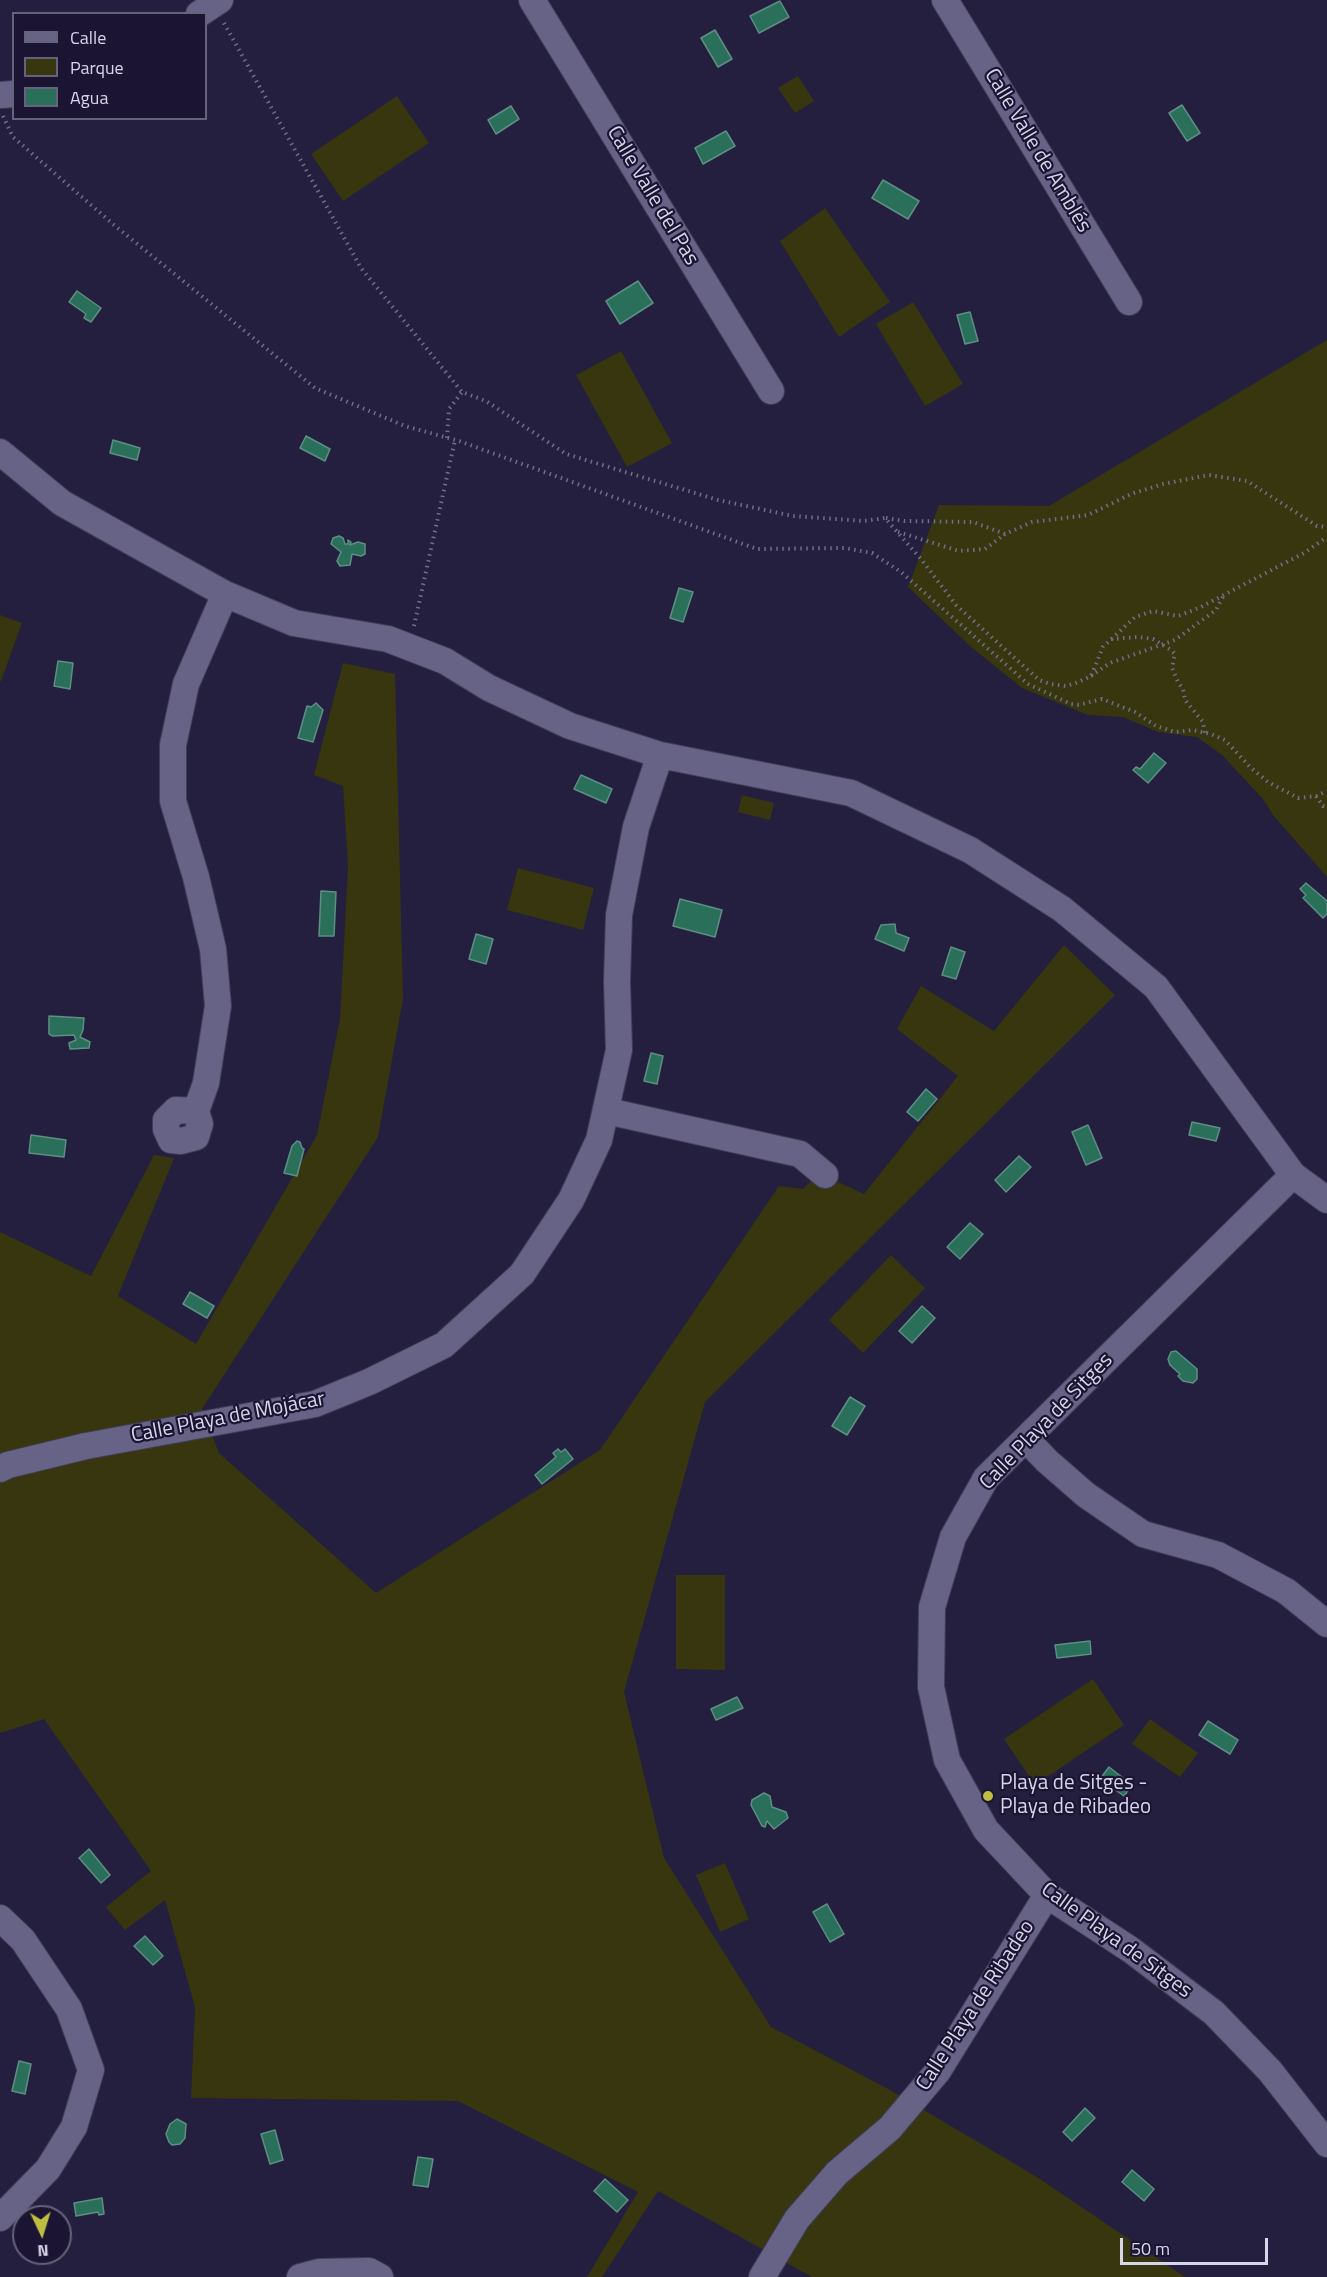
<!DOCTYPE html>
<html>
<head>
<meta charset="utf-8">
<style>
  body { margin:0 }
  #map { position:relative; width:1327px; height:2277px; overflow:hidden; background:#241f3e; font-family:"Titillium Web",sans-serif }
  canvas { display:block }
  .legend { position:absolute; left:12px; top:12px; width:195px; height:108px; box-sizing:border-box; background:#1b1533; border:2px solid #66627c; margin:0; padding:8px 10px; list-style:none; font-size:18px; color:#d7d5ea }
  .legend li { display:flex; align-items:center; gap:12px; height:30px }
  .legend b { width:30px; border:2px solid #66627c }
  .north { position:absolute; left:12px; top:2205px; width:60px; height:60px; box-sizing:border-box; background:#1b1533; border:2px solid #66627c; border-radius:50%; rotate:176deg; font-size:16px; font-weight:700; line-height:24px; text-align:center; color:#d7d5ea }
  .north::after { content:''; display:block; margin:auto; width:21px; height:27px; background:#bfbe41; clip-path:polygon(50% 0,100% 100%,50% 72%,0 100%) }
  .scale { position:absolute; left:1120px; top:2238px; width:148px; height:27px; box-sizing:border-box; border:3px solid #d7d5ea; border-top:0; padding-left:8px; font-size:18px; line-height:21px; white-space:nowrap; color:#d7d5ea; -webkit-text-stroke:4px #1b1533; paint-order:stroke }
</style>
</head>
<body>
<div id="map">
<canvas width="1327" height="2277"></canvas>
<ul class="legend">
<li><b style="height:8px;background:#666387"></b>Calle</li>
<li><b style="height:16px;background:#37360e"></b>Parque</li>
<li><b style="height:16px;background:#2a6f59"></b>Agua</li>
</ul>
<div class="north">N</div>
<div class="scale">50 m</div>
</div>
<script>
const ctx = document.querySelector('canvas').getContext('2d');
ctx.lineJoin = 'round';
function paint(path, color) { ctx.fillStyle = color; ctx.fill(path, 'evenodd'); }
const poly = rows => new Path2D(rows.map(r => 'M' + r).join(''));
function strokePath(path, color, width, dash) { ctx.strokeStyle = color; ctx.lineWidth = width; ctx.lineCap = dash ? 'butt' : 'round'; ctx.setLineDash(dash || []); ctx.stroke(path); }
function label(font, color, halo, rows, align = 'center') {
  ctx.font = font + ' "Titillium Web",sans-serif'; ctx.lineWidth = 4.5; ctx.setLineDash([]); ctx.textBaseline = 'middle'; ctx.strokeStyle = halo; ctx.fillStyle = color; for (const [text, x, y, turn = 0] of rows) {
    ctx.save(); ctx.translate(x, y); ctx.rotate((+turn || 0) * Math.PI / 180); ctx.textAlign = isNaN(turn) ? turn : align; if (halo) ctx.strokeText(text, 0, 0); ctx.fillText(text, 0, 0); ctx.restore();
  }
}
const green = poly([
  [798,76,814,101,795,113,778,88],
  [397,96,429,143,343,201,311,154],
  [825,208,890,302,839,337,780,241],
  [913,302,963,384,925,406,876,324],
  [1327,340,1327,877,1273,815,1263,799,1222,755,1197,737,1158,732,1123,717,1088,715,1022,688,971,647,908,587,939,505,1049,506],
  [621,351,672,443,627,467,576,375],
  [0,615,22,623,1,681,0,681],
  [343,663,395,674,403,999,378,1137,202,1409,219,1453,376,1593,600,1450,779,1186,803,1189,819,1173,864,1194,958,1076,897,1029,921,986,994,1031,1064,945,1115,995,705,1402,624,1692,664,1858,771,2027,890,2090,1037,2177,1185,2277,812,2277,658,2191,602,2277,587,2277,638,2192,458,2101,191,2098,195,2007,165,1900,125,1930,106,1907,151,1871,44,1719,0,1733,0,1232,91,1276,154,1155,174,1158,118,1296,196,1344,317,1135,340,1019,348,867,343,786,314,775],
  [742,795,774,803,770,820,738,812],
  [518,868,594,888,583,930,507,910],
  [891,1255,925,1288,863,1353,829,1320],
  [676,1575,725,1575,725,1670,676,1669],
  [1093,1679,1124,1725,1035,1785,1004,1739],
  [1150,1719,1198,1753,1180,1777,1132,1744],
  [725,1863,749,1919,720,1932,696,1875]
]);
const water = poly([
  [780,1,789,17,759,33,750,16,780,1],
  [715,30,732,59,718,67,701,38,715,30],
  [1182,105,1200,133,1187,141,1169,113,1182,105],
  [511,106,519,119,496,134,488,120,511,106],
  [726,131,735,146,703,164,695,148,726,131],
  [883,180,919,201,908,219,872,198,883,180],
  [638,281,653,303,620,324,606,301,638,281],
  [77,291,101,308,91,322,84,318,86,314,69,302,77,291],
  [970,312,978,341,965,344,957,315,970,312],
  [306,436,330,449,325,461,300,448,306,436],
  [113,440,140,448,137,460,110,453,113,440],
  [339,536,343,538,345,544,348,544,348,540,351,542,350,545,358,542,365,544,365,554,361,556,352,554,350,565,340,566,337,561,341,552,331,544,333,538,339,536],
  [679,588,693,592,683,622,670,618,679,588],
  [58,661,73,663,70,689,54,686,58,661],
  [316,703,323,710,313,742,298,738,307,706,311,707,316,703],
  [1154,753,1166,763,1148,783,1133,770,1136,767,1140,769,1154,753],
  [581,775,612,789,606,803,574,789,581,775],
  [1306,883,1327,901,1327,914,1323,918,1303,898,1306,895,1300,889,1306,883],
  [321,891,336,892,334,936,319,936,321,891],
  [680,899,722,910,715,937,673,926,680,899],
  [895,924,896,933,909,938,904,951,875,939,881,925,895,924],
  [476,934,493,939,486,964,469,959,476,934],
  [951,947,965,952,956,979,942,975,951,947],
  [49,1016,84,1018,83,1030,80,1037,90,1042,89,1048,70,1049,69,1043,76,1040,74,1035,52,1036,49,1034,49,1016],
  [651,1053,663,1056,657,1084,644,1081,651,1053],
  [926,1089,937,1099,918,1121,907,1112,926,1089],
  [1192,1122,1220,1128,1216,1141,1189,1135,1192,1122],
  [1088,1125,1102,1158,1086,1165,1072,1132,1088,1125],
  [31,1135,66,1140,64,1157,29,1153,31,1135],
  [297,1141,300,1142,302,1148,304,1149,297,1176,284,1173,292,1146,297,1141],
  [1019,1156,1031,1167,1006,1192,995,1180,1019,1156],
  [970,1223,983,1234,960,1259,947,1247,970,1223],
  [190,1292,214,1306,207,1318,183,1304,190,1292],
  [922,1306,935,1318,912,1343,899,1331,922,1306],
  [1176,1351,1197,1369,1197,1379,1193,1383,1183,1381,1178,1376,1180,1374,1170,1365,1168,1359,1171,1352,1176,1351],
  [850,1397,865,1406,847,1435,832,1426,850,1397],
  [558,1449,561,1452,565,1449,573,1459,542,1484,535,1475,556,1457,553,1453,558,1449],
  [1090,1641,1091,1654,1057,1658,1055,1645,1090,1641],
  [737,1697,743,1708,716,1720,711,1709,737,1697],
  [1208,1721,1238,1740,1230,1754,1199,1735,1208,1721],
  [1109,1767,1132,1785,1124,1796,1100,1779,1109,1767],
  [764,1793,770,1796,772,1807,786,1812,788,1818,774,1829,767,1821,765,1827,762,1826,751,1805,752,1800,764,1793],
  [89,1849,110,1875,101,1883,79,1858,89,1849],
  [827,1904,844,1934,830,1942,813,1912,827,1904],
  [145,1936,163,1956,153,1965,134,1946,145,1936],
  [19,2061,31,2064,25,2094,12,2091,19,2061],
  [1085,2108,1095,2118,1072,2141,1063,2132,1085,2108],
  [177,2119,186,2124,185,2138,180,2144,172,2145,169,2142,166,2134,170,2124,177,2119],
  [275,2130,283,2160,270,2164,261,2134,275,2130],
  [418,2157,433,2159,428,2187,413,2185,418,2157],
  [1132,2170,1154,2189,1144,2201,1122,2182,1132,2170],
  [605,2179,628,2200,617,2212,594,2191,605,2179],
  [102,2198,104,2214,99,2215,98,2212,76,2216,74,2203,102,2198]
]);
const path = poly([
  [224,23,361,268,462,392,486,401,566,454,718,500,793,516,864,521,885,518,921,559,956,605,1039,680,1050,684,1066,686,1076,683,1091,676,1103,647,1135,617,1153,611,1178,616,1199,608,1304,553,1327,537],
  [3,116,13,137,114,225,315,388,405,426,459,441,757,549,845,548,872,553,901,572,1028,684,1071,704,1079,705,1102,699,1135,712,1156,726,1175,732,1193,730,1211,734,1225,740,1250,767,1268,782,1298,798,1316,796,1327,791],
  [447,438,449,409,462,392],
  [886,518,904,521,973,522,1005,534,1032,522,1088,515,1131,494,1163,484,1209,475,1247,481,1317,526,1327,527],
  [898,532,959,551,985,549,1005,534],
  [414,626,455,440],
  [1111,639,1138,637,1153,639,1171,650,1175,654,1172,668,1178,682,1183,689,1185,700,1203,722,1205,734],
  [1091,676,1110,663,1175,640,1216,610,1223,597],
  [1316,796,1323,806,1327,807]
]);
const minor = poly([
  [532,0,771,391],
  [945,0,1129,302],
  [199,14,220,0],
  [0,95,14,94],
  [0,452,62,503,225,594,294,623,388,639,445,661,489,688,570,726,660,755,851,793,970,850,1062,909,1156,987,1293,1175,1327,1200],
  [176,1110,196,1111,200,1124,196,1137,181,1141,171,1140,166,1129,166,1120,176,1110],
  [196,1111,206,1083,218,1006,213,949,196,877,173,801,173,745,186,684,225,594],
  [607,1111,800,1154,825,1175],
  [1293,1175,986,1478,953,1537,932,1607,931,1687,947,1760,986,1830,1047,1895,1131,1950,1214,2013,1270,2071,1327,2144],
  [1026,1439,1047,1461,1086,1495,1143,1534,1218,1555,1286,1591,1327,1624],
  [0,1469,8,1465,86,1446,315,1404,369,1382,444,1345,522,1274,571,1200,599,1140,619,1050,617,982,619,915,636,827,660,755],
  [0,1918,23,1940,69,2009,91,2070,74,2127,48,2169,0,2218],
  [300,2277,319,2272,369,2271,380,2277],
  [762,2277,797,2219,837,2173,890,2128,938,2071,1047,1895]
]);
const markers = [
  [988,1796,6,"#bfbe41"]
];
const streetNames = [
  ["Calle Valle de Amblés",1037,151,59],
  ["Calle Valle del Pas",652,196,59],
  ["Calle Playa de Mojácar",228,1418,-11],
  ["Calle Playa de Sitges",1047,1422,-46],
  ["Calle Playa de Sitges",1116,1941,36],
  ["Calle Playa de Ribadeo",976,2006,-57]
];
const poiNames = [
  ["Playa de Sitges -",1000,1784],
  ["Playa de Ribadeo",1000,1808]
];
paint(green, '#37360e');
paint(water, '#2a6f59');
strokePath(water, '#5e8e84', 1.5);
strokePath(minor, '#423d57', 28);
strokePath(path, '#726e89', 4, [1.5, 4.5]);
strokePath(minor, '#666387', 26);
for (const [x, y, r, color] of markers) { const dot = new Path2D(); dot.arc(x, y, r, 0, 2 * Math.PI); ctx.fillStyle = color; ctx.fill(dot); strokePath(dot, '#1b1533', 2); }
label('21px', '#d7d5ea', '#1b1533', streetNames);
label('21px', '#d7d5ea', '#1b1533', poiNames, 'left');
</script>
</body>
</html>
